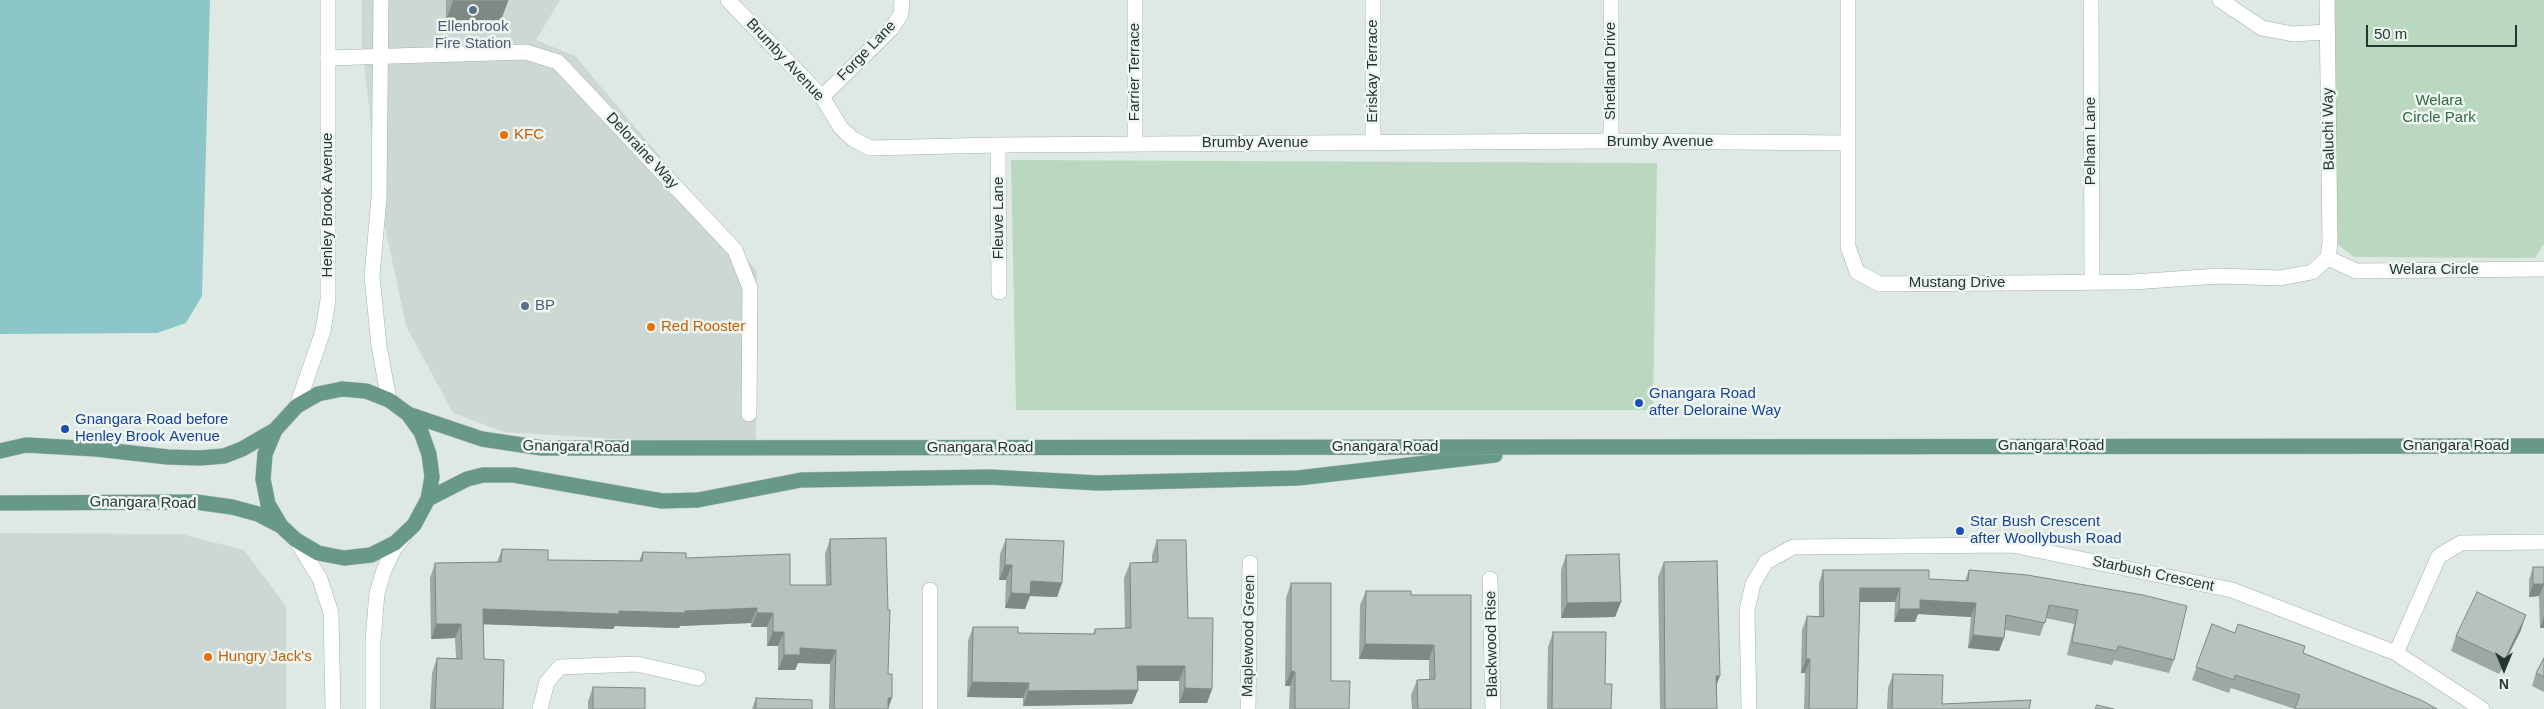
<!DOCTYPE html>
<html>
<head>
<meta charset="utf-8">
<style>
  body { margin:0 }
  #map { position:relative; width:2544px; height:709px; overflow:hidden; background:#dfe9e3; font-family:Arial,sans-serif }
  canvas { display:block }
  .north { position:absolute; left:2479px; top:644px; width:50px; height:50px; -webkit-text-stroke:4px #eff6f2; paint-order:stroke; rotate:180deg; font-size:14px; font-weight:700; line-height:20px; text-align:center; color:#22372f }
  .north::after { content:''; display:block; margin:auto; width:18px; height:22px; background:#22372f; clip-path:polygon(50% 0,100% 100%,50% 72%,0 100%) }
  .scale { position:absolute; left:2366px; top:25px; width:151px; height:22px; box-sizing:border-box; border:2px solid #22372f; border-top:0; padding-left:6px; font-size:15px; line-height:18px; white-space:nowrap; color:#22372f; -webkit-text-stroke:4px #eff6f2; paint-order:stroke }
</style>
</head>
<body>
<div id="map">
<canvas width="2544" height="709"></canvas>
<div class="north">N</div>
<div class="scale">50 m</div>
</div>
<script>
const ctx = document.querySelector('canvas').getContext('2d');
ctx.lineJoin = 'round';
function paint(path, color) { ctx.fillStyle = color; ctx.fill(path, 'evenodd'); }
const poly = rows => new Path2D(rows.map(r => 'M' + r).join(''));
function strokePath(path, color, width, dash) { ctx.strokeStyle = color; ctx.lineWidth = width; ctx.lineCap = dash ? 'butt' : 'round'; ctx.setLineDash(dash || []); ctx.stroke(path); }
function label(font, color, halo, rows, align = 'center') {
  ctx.font = font + ' Arial,sans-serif'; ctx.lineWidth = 5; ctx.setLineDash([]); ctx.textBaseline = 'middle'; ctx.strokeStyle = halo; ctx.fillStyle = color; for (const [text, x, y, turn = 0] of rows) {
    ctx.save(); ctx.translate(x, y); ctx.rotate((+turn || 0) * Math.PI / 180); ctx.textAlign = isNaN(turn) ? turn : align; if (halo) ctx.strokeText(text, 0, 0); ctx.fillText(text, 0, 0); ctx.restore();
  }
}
const built = poly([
  [362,0,560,0,536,40,575,56,757,271,756,448,504,432,453,413,406,326,379,198,362,44],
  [0,533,181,534,244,550,286,606,286,709,0,709]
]);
const green = poly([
  [2331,0,2544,0,2544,244,2535,258,2354,257,2336,243],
  [1011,160,1657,163,1653,410,1016,410]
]);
const water = poly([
  [0,0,210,0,202,296,186,323,157,333,0,334]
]);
const minor = poly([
  [728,0,822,97,841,128,853,139,870,148,998,145,1611,141,1848,143],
  [1373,0,1373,143],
  [1611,0,1611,141],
  [1848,0,1848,247,1857,272,1880,284,2133,282,2218,276,2280,278,2312,272,2328,258],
  [2091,0,2092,282],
  [2220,0,2262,28,2293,34,2327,32],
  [2327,0,2330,243,2328,258],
  [328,58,526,52,558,62,735,250,750,288,749,414],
  [822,97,892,28,901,14,902,0],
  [1135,144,1135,0],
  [998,145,999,292],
  [2328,258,2356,271,2544,269],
  [1490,579,1493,709],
  [930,590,930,709],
  [2396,653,2439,556,2461,543,2544,542],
  [540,709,547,682,560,667,637,664,698,678],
  [1248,709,1250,563],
  [1749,709,1747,610,1753,584,1766,562,1793,547,2012,545,2232,590,2396,653,2482,709]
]);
const secondary = poly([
  [381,0,379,198,372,276,379,346,389,400],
  [297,406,323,331,328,300,328,0],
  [296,540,320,579,331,613,333,709],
  [373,709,373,640,377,593,384,570,394,549,403,538]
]);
const primary = poly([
  [408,414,482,439,542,448,2544,446],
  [0,451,26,445,96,449,168,457,200,458,224,456,242,449,275,430],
  [428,499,467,479,483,475,514,475,662,501,698,500,801,480,989,477,1098,483,1298,478,1495,455],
  [0,503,196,502,232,507,258,514,281,526,296,540,318,553,344,558,371,555,395,543,414,525,428,499,432,477,429,454,421,432,408,414,389,400,366,391,342,389,318,394,297,406,275,430,265,454,263,479,268,504,281,526]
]);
const wall = poly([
  [446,0,508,0,508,1,501,20,446,20],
  [830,539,888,674,888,709,829,709,830,664,798,663,795,670,778,670,778,646,767,646,767,627,751,627,751,623,680,626,679,628,615,626,613,629,483,624,484,659,503,709,430,709,432,673,437,658,456,658,455,638,431,639,430,578,435,563,497,562,502,549,548,560,639,561,643,552,686,558,790,585,826,585,825,554],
  [1006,539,1062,583,1057,597,1030,596,1025,609,1005,608,1006,580,999,580,1000,554],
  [1157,540,1188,618,1212,689,1207,703,1179,703,1179,681,1138,681,1138,690,1132,704,1023,706,1023,698,967,697,968,641,973,627,1018,633,1093,634,1095,629,1125,628,1124,578,1130,563,1152,562,1152,555],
  [1566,555,1621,602,1615,617,1561,618,1561,570],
  [1664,562,1717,685,1717,709,1660,709,1658,577],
  [2533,567,2544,567,2544,628,2540,628,2539,596,2529,597,2529,580],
  [1823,570,1929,579,1965,581,1969,570,2027,575,2174,660,2169,673,2114,660,2112,665,2067,655,2074,624,2046,618,2040,636,2005,630,1999,651,1968,648,1971,617,1918,614,1915,622,1894,622,1895,602,1860,602,1857,709,1804,709,1805,673,1801,673,1802,630,1807,616,1819,616,1819,583],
  [1291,583,1331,681,1349,709,1289,709,1290,686,1285,686,1286,598],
  [1366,591,1411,595,1471,709,1412,709,1411,695,1417,680,1429,679,1429,660,1359,659,1360,605],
  [2212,624,2235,633,2303,653,2437,709,2295,709,2231,688,2229,693,2192,680],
  [2521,630,2499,674,2451,651,2456,636],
  [1553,632,1605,684,1611,709,1547,709,1548,647],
  [2544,658,2544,692,2532,686,2536,673],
  [1893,674,1942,704,2029,709,1887,709,1888,688],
  [593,687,645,709,588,709,588,701],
  [756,698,812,709,752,709]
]);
const shadedWall = poly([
  [453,1,508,1,501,20,446,20],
  [1005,565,1012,565,1006,580,999,580],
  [1031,581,1062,583,1057,597,1030,596,1025,609,1005,608,1011,593],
  [2533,584,2544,584,2539,596,2529,597],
  [1860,588,1900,588,1895,602,1855,602],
  [1920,600,1976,603,1971,617,1918,614,1915,622,1894,622,1899,609],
  [1621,602,1615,617,1561,618,1567,603],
  [757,608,751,623,680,626,679,628,615,626,613,629,477,624,483,609,685,611],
  [757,613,773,613,767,627,751,627],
  [2526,615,2521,630,2499,674,2505,659],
  [2544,616,2544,628,2540,628],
  [436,624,461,624,455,638,431,639],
  [773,632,784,632,778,646,767,646],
  [1973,635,2004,638,1999,651,1968,648],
  [1365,644,1434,645,1429,660,1359,659],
  [800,648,836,650,830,664,798,663,795,670,778,670,784,655],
  [1806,659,1810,659,1805,673,1801,673],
  [1137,666,1185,666,1179,681,1132,681],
  [1291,671,1295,672,1290,686,1285,686],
  [1716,676,1720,676,1714,691],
  [972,682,1029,683,1023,698,967,697],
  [1185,688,1212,689,1207,703,1179,703],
  [1138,690,1132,704,1023,706,1028,691],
  [888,698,892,698,888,709]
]);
const building = poly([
  [453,0,508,0,508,1,453,1,453,0],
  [886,538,888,610,890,610,888,674,892,674,892,698,888,698,888,709,834,709,836,650,800,648,800,655,784,655,784,632,773,632,773,613,757,613,757,608,685,611,685,613,619,611,619,614,483,609,484,659,504,660,503,709,435,709,437,658,462,659,461,624,436,624,435,563,501,562,502,549,548,550,548,560,642,561,643,552,686,553,686,558,790,554,790,585,831,585,830,539,886,538],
  [1006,539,1064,541,1062,583,1031,581,1030,594,1011,593,1012,565,1005,565,1006,539],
  [1157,540,1186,540,1188,618,1213,618,1212,689,1185,688,1185,666,1137,666,1138,690,1028,691,1029,683,972,682,973,627,1018,627,1018,633,1095,634,1095,629,1131,628,1130,563,1158,562,1157,540],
  [1619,554,1621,602,1567,603,1566,555,1619,554],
  [1717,561,1720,676,1716,676,1717,709,1665,709,1664,562,1717,561],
  [2533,567,2544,567,2544,584,2533,584,2533,567],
  [1823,570,1929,570,1929,579,1968,581,1969,570,2027,575,2143,595,2187,606,2174,660,2118,646,2117,651,2072,642,2078,610,2049,605,2045,623,2006,615,2004,638,1973,635,1976,603,1920,600,1920,609,1899,609,1900,588,1860,588,1857,709,1809,709,1810,659,1806,659,1807,616,1824,617,1823,570],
  [1291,583,1331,583,1331,681,1350,681,1349,709,1295,709,1295,672,1291,671,1291,583],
  [1366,591,1411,591,1411,595,1471,595,1471,709,1418,709,1417,680,1435,679,1434,645,1365,644,1366,591],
  [2477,592,2526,615,2505,659,2456,636,2477,592],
  [2212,624,2235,633,2238,624,2305,646,2303,653,2421,700,2437,709,2297,709,2295,708,2300,695,2235,675,2234,680,2196,667,2212,624],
  [1553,632,1606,632,1605,684,1612,684,1611,709,1552,709,1553,632],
  [2544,658,2544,677,2536,673,2544,658],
  [1893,674,1943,675,1942,704,2031,700,2029,709,1892,709,1893,674],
  [593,687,645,688,645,709,593,709,593,687],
  [756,698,812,700,812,709,756,709,756,698],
  [2097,705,2114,709,2095,709,2097,705]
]);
const markers = [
  [473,10,5,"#5c6f8a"],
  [504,135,5,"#e8710a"],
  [525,306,5,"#5c6f8a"],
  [651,327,5,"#e8710a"],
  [1639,403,5,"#1a4fb4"],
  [65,429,5,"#1a4fb4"],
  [1960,531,5,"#1a4fb4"],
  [208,657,5,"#e8710a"]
];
const serviceNames = [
  ["Ellenbrook",473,27],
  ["Fire Station",473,44],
  ["BP",535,306,"left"]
];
const streetNames = [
  ["Forge Lane",867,51,-46],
  ["Brumby Avenue",785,60,47],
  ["Eriskay Terrace",1373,71,-90],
  ["Shetland Drive",1611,71,-90],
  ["Farrier Terrace",1135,72,-90],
  ["Baluchi Way",2329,129,-91],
  ["Pelham Lane",2091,141,-90],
  ["Brumby Avenue",1660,142],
  ["Brumby Avenue",1255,143],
  ["Deloraine Way",642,151,47],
  ["Henley Brook Avenue",328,205,-90],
  ["Fleuve Lane",999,218,-90],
  ["Welara Circle",2434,270],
  ["Mustang Drive",1957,283],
  ["Gnangara Road",2051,446],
  ["Gnangara Road",2456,446],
  ["Gnangara Road",576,447,1],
  ["Gnangara Road",1385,447],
  ["Gnangara Road",980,448],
  ["Gnangara Road",143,503,1],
  ["Starbush Crescent",2153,574,12],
  ["Maplewood Green",1249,636,-89],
  ["Blackwood Rise",1492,644,-91]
];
const parkNames = [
  ["Welara",2439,101],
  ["Circle Park",2439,118]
];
const foodNames = [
  ["KFC",514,135],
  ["Red Rooster",661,327],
  ["Hungry Jack's",218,657]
];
const transitNames = [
  ["Gnangara Road",1649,394],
  ["after Deloraine Way",1649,411],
  ["Gnangara Road before",75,420],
  ["Henley Brook Avenue",75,437],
  ["Star Bush Crescent",1970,522],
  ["after Woollybush Road",1970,539]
];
paint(built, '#ced8d2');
paint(green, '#bad8bf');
paint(water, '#8cc6c8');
strokePath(minor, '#a3b0a9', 16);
strokePath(secondary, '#a0b3aa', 16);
strokePath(primary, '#bdc3c1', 16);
strokePath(minor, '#fff', 15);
strokePath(secondary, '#fff', 15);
strokePath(primary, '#689987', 15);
paint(wall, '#9ca8a2');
paint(shadedWall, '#7f8884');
paint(building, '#b5c3bc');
strokePath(building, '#7f8884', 1);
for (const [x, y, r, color] of markers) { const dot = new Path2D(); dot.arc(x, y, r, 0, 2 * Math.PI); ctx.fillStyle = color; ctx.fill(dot); strokePath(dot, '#eff6f2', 2); }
label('15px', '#4e5e75', '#eff6f2', serviceNames);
label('15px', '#22372f', '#eff6f2', streetNames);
label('15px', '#316940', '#eff6f2', parkNames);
label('15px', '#c56008', '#eff6f2', foodNames, 'left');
label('15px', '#164399', '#eff6f2', transitNames, 'left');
</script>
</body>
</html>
